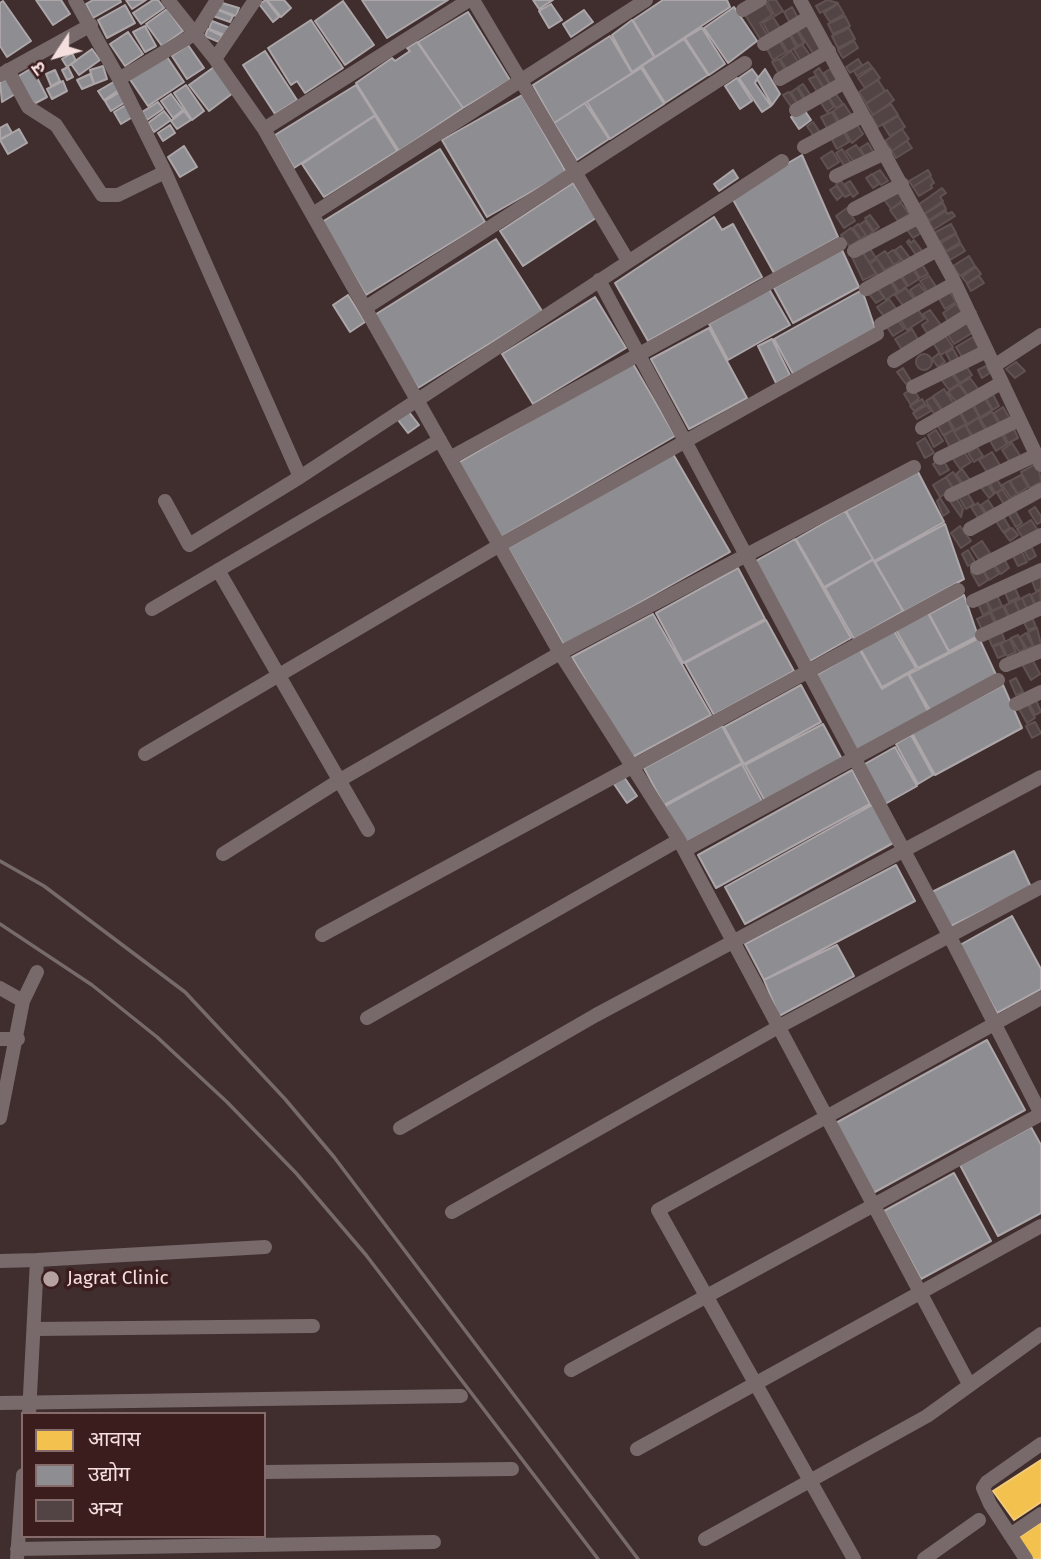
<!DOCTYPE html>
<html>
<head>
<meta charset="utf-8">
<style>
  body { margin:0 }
  #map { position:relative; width:1041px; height:1559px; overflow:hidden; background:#402e2f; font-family:"Fira Sans","Noto Sans Devanagari",sans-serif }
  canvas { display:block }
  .legend { position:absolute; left:21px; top:1412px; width:245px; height:126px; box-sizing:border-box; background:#3c1d1e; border:2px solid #866b6b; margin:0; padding:9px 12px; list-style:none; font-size:21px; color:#f4dfde }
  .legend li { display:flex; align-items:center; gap:14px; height:35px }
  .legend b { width:35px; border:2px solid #866b6b }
  .north { position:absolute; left:21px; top:21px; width:70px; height:70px; -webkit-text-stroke:5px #3c1d1e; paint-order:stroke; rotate:234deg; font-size:19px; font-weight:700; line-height:28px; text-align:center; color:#f4dfde }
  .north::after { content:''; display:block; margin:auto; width:24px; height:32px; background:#f4dfde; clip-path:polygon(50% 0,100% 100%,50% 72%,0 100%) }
</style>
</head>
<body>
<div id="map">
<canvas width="1041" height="1559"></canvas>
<ul class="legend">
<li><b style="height:19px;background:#f2c14e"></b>आवास</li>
<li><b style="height:19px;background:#8d8d92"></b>उद्योग</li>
<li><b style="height:19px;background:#524444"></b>अन्य</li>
</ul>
<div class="north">उ</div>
</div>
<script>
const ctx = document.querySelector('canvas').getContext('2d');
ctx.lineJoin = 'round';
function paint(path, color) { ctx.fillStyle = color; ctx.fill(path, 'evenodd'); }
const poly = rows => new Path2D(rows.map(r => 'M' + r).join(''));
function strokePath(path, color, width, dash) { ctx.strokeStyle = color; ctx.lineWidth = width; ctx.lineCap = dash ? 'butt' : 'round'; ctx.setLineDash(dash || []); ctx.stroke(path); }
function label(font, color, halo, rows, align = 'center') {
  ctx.font = font + ' "Fira Sans",sans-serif'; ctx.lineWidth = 7; ctx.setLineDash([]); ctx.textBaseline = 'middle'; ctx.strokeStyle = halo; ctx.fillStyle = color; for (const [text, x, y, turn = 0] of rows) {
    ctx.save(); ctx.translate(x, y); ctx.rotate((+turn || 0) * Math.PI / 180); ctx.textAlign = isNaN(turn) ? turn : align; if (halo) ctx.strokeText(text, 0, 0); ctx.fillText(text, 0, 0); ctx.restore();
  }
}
const homes = poly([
  [1041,1460,1041,1502,1014,1520,993,1491,1041,1460],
  [1041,1522,1041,1559,1033,1559,1018,1538,1041,1522]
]);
const industry = poly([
  [36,0,61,0,70,14,53,25,36,0],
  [93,0,120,0,121,2,93,18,86,4,93,0],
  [126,0,146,0,132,9,126,0],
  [153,0,158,0,164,8,141,24,133,13,153,0],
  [266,0,279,17,273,22,259,4,266,0],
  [267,0,284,0,291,8,281,17,267,0],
  [362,0,448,0,387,38,362,0],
  [533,0,553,0,539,9,533,0],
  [663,0,727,0,730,7,655,57,633,20,663,0],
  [3,1,31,41,7,57,0,46,0,3,3,1],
  [343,1,374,45,345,65,315,21,343,1],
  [219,2,239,8,236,16,217,9,219,2],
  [551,4,562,20,549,28,539,11,551,4],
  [125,5,135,23,107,38,98,20,125,5],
  [734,7,757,41,728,63,704,28,734,7],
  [167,9,183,31,162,46,146,24,167,9],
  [216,9,233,16,230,22,213,16,216,9],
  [584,10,593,22,571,37,563,24,584,10],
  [468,12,510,80,463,108,418,42,468,12],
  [311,20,343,68,305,93,297,81,291,85,268,48,311,20],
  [632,20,654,57,632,72,612,35,632,20],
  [212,21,230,28,227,36,209,29,212,21],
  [145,26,156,46,145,52,133,32,145,26],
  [702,28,725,64,709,75,685,38,702,28],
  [208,29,222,36,219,42,205,36,208,29],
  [128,32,143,54,125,66,110,44,128,32],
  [610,36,632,73,554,123,533,85,610,36],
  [684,39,708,75,665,103,642,66,684,39],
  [417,42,463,108,399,151,356,83,392,58,395,61,410,51,407,48,417,42],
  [188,45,204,68,187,79,172,56,188,45],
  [92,49,100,60,79,75,71,64,92,49],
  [265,51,297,100,275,114,243,65,265,51],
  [72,53,76,61,67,67,62,59,72,53],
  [165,54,184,82,148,106,129,78,165,54],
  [103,66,107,79,94,84,90,70,103,66],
  [68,67,73,77,67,80,62,70,68,67],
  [214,67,233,93,209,111,189,85,214,67],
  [32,68,47,97,30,106,15,78,32,68],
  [641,68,664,104,610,139,587,102,641,68],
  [752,69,758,77,755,83,771,106,762,112,739,78,752,69],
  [765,69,780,94,772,105,757,79,765,69],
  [55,70,60,81,51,86,46,74,55,70],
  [90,74,94,84,82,89,77,80,90,74],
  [8,78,17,93,2,102,0,82,8,78],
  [737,78,752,101,740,109,725,86,737,78],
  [117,80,122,88,104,100,98,91,117,80],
  [63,81,67,91,52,99,47,89,63,81],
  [186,85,204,111,192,120,174,93,186,85],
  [356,85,375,115,294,168,275,135,356,85],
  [123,90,129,100,111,111,105,101,123,90],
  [171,94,183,110,173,118,161,101,171,94],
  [522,95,566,172,487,217,442,140,522,95],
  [158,102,163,109,147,120,142,112,158,102],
  [129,103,136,115,121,124,114,112,129,103],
  [585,103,609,139,577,160,554,123,585,103],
  [803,108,811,120,799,129,791,117,803,108],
  [164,111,171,120,154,132,148,123,164,111],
  [184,111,191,120,177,129,171,121,184,111],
  [375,116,397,151,324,197,302,164,375,116],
  [7,124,12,133,0,139,0,128,7,124],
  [170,125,175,133,163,141,158,133,170,125],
  [19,129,27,143,8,154,0,140,19,129],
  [184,146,197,167,180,177,168,157,184,146],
  [440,149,485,222,366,295,322,222,440,149],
  [802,155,838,237,774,273,731,196,802,155],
  [733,170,738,178,719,191,714,184,733,170],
  [573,183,596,218,523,266,500,231,573,183],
  [714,217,722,230,733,224,762,277,648,341,615,283,714,217],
  [496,239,542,311,418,388,373,316,496,239],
  [842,250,859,287,793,323,774,288,842,250],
  [769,289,790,325,728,360,709,324,769,289],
  [862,290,875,328,793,374,774,339,862,290],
  [348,295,365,322,350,332,333,305,348,295],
  [595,297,626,348,533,404,502,354,595,297],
  [709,328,747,398,689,429,651,359,709,328],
  [772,339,790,375,776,383,758,346,772,339],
  [632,362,675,436,501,537,458,463,632,362],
  [409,412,419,425,408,433,398,420,409,412],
  [673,454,730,552,564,645,508,548,673,454],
  [918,472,944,522,874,561,846,511,918,472],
  [845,511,873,559,824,587,796,539,845,511],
  [945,524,964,579,904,612,875,562,945,524],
  [795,539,851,638,810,661,754,562,795,539],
  [873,560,903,611,854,639,825,588,873,560],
  [738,568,765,619,683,663,656,613,738,568],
  [964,595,978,636,949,651,929,614,964,595],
  [928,613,949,652,918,668,896,630,928,613],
  [653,614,711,715,631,758,572,657,653,614],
  [766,620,794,671,714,715,685,663,766,620],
  [894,631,916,668,882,687,861,650,894,631],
  [979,638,997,677,931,712,909,674,979,638],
  [860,650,882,689,908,674,929,713,858,752,815,676,860,650],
  [801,685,821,722,744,764,724,727,801,685],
  [1003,685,1022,728,935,775,912,733,1003,685],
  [823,724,843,761,766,803,745,765,823,724],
  [722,726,742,763,664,805,644,768,722,726],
  [911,735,933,775,918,784,896,744,911,735],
  [895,747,917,786,885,804,863,765,895,747],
  [742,764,762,801,685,843,665,806,742,764],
  [852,770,870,804,716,888,698,855,852,770],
  [624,777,637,796,627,803,614,784,624,777],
  [874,804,895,842,745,924,725,887,874,804],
  [1014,851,1031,887,949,927,932,892,1014,851],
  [896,865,915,901,764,980,745,944,896,865],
  [1012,916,1041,969,1041,989,997,1013,960,945,1012,916],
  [837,945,854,976,779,1016,764,980,837,945],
  [987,1040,1025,1110,873,1193,834,1124,987,1040],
  [1031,1127,1041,1145,1041,1213,998,1236,960,1165,1031,1127],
  [954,1173,991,1241,921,1279,884,1211,954,1173]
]);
const building = poly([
  [770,0,776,0,783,11,775,16,767,2,770,0],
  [827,0,838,3,820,13,816,6,827,0],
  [764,1,772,15,760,23,769,38,762,42,744,13,764,1],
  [838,4,844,14,830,22,824,13,838,4],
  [792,7,798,18,790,23,784,12,792,7],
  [845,16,850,26,833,34,828,24,845,16],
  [773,17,780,28,771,37,763,23,773,17],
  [805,22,822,50,814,55,796,27,805,22],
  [795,28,804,43,798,46,789,32,795,28],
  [849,28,855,39,838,48,832,36,849,28],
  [788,32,796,47,788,52,779,37,788,32],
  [778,39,786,52,773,60,766,47,778,39],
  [854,41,858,48,843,58,838,50,854,41],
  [802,44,812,58,803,64,794,50,802,44],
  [791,51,800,64,788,71,780,59,791,51],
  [779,59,785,70,779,74,772,62,779,59],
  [858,59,862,65,850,73,846,67,858,59],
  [868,62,872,67,857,76,854,71,868,62],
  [819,68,830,85,825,89,814,72,819,68],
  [873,68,880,78,865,88,858,78,873,68],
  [830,69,837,81,831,85,824,73,830,69],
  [816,76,824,89,818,93,809,79,816,76],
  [878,80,885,91,866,103,859,92,878,80],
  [803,84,812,97,806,100,798,87,803,84],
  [797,88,805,101,799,105,791,92,797,88],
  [833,90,843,104,836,108,827,94,833,90],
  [887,90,894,100,873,115,866,104,887,90],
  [789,92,798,105,792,108,783,95,789,92],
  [826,95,834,107,827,112,819,100,826,95],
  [844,104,852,116,840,123,833,111,844,104],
  [891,104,898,115,878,127,871,116,891,104],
  [832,112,839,125,828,130,821,117,832,112],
  [898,116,905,127,890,136,883,125,898,116],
  [813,122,821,134,815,138,807,126,813,122],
  [856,123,863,134,852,143,844,130,856,123],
  [842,129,849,142,837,149,830,136,842,129],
  [902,129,909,139,892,151,885,141,902,129],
  [907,141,912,148,896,158,892,151,907,141],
  [868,143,875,155,867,160,860,148,868,143],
  [856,145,865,158,856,165,846,151,856,145],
  [842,149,851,163,845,167,836,153,842,149],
  [832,151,839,162,828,169,821,158,832,151],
  [880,170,888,181,881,185,873,174,880,170],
  [928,170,931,175,913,187,909,181,928,170],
  [872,174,879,184,873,188,866,178,872,174],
  [930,176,934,183,931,185,932,188,919,196,913,187,930,176],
  [841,181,851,194,845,197,836,184,841,181],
  [850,181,858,193,853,197,845,184,850,181],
  [836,186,843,195,837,200,830,190,836,186],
  [895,188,903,200,891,209,882,197,895,188],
  [942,188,946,193,940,197,943,201,924,214,918,205,942,188],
  [901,203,909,214,898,221,890,210,901,203],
  [943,203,946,209,929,220,925,214,943,203],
  [847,208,855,221,844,228,836,216,847,208],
  [946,211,947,214,952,212,955,216,933,230,928,222,946,211],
  [870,215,879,227,874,231,865,218,870,215],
  [865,221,873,232,867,237,859,225,865,221],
  [913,221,921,233,913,238,905,227,913,221],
  [858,224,866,235,861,239,853,228,858,224],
  [951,224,956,233,939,242,934,233,951,224],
  [851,228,860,239,850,247,841,235,851,228],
  [956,234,960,242,946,251,941,243,956,234],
  [909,240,911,243,914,240,922,251,916,255,907,242,909,240],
  [867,244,876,258,869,262,861,249,867,244],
  [961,244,965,251,950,260,946,252,961,244],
  [901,246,910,258,904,262,895,250,901,246],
  [861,250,876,274,863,280,851,255,861,250],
  [893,250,901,260,894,265,887,254,893,250],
  [885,251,894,265,885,270,876,257,885,251],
  [969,256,975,266,960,276,953,266,969,256],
  [877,259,886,274,880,278,870,264,877,259],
  [920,261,928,274,920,278,912,265,920,261],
  [911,266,919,279,908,286,900,272,911,266],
  [976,267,981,274,967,283,962,277,976,267],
  [898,273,907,286,899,292,890,278,898,273],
  [929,276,937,288,929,294,920,281,929,276],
  [979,276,984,283,971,291,967,284,979,276],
  [889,280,897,292,886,300,878,288,889,280],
  [919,284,927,294,917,301,910,290,919,284],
  [875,285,884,298,876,303,867,291,875,285],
  [906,288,915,301,905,308,895,295,906,288],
  [948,289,956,302,945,309,937,295,948,289],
  [889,299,897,310,885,318,877,307,889,299],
  [956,304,963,314,949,323,943,313,956,304],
  [916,306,924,319,907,330,899,317,916,306],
  [930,310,943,328,927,333,922,325,928,321,923,314,930,310],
  [896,317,904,329,893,336,885,324,896,317],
  [965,322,972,333,954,344,947,333,965,322],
  [912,329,920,343,904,353,895,339,912,329],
  [945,335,953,347,941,355,933,343,945,335],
  [973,337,981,350,964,360,956,347,973,337],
  [953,349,960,362,953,366,946,353,953,349],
  [939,353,945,362,938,367,932,359,939,353],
  '916 362a8 8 0 1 1 16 0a8 8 0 1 1-16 0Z',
  [1016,362,1025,371,1015,378,1006,369,1016,362],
  [964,363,972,375,960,383,952,371,964,363],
  [986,366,990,373,982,378,978,370,986,366],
  [903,368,911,381,906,384,897,372,903,368],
  [950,372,959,383,949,390,941,379,950,372],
  [970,378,979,390,969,397,960,384,970,378],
  [959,385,967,396,957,403,948,392,959,385],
  [912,388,919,398,911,405,904,394,912,388],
  [944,389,954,404,943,411,933,396,944,389],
  [991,391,999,406,993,410,984,395,991,391],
  [983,396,992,410,980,417,972,402,983,396],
  [932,397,941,410,935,415,926,401,932,397],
  [922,399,925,404,914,411,910,406,922,399],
  [971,403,979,417,967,424,959,409,971,403],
  [927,405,931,411,917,419,913,413,927,405],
  [1003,407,1010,419,1001,425,994,413,1003,407],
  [958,410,966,424,955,430,947,417,958,410],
  [992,412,999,424,988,431,980,419,992,412],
  [978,418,986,431,974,438,966,426,978,418],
  [948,420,953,430,943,435,938,426,948,420],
  [965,425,973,439,963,445,954,432,965,425],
  [1012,425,1018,438,1008,443,1002,430,1012,425],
  [936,430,943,441,934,447,928,435,936,430],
  [953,430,962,445,952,451,944,436,953,430],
  [1000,432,1007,444,996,451,989,439,1000,432],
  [925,438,934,453,925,458,917,443,925,438],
  [1012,443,1021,457,1011,464,1002,450,1012,443],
  [977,447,983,456,974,462,968,453,977,447],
  [962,449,971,462,960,469,951,456,962,449],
  [992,452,1001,467,989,475,979,460,992,452],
  [942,458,949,470,940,475,933,464,942,458],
  [1038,463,1041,482,1030,488,1021,472,1038,463],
  [962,469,972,483,966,488,956,474,962,469],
  [953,472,962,485,955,490,946,477,953,472],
  [1021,475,1028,487,1018,494,1010,481,1021,475],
  [995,476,1003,489,995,493,988,480,995,476],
  [946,477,953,489,940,497,933,485,946,477],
  [1009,481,1017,494,1011,498,1002,485,1009,481],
  [986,482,994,494,989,498,980,486,986,482],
  [965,489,974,504,966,509,957,494,965,489],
  [1002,489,1011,502,1005,506,997,493,1002,489],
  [955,496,963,509,961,517,949,500,955,496],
  [940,498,949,512,943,516,937,501,940,498],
  [988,500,996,512,989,517,981,505,988,500],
  [978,503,987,517,980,521,971,507,978,503],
  [1035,507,1041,516,1041,522,1037,524,1029,511,1035,507],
  [1014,509,1022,523,1016,527,1007,512,1014,509],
  [1001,513,1010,528,1003,532,994,518,1001,513],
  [1031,520,1039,532,1025,541,1017,529,1031,520],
  [960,526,971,541,961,548,951,533,960,526],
  [1012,528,1018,535,1010,541,1004,533,1012,528],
  [982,541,990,553,979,560,971,548,982,541],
  [1029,542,1036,556,1029,560,1022,546,1029,542],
  [1020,548,1027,562,1018,566,1011,552,1020,548],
  [968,550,975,562,968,566,962,554,968,550],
  [1002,555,1009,568,1001,574,992,561,1002,555],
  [992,562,999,574,989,580,982,567,992,562],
  [980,566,988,580,979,586,971,572,980,566],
  [1041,572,1041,589,1036,591,1030,576,1041,572],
  [1014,586,1019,597,1009,602,1004,590,1014,586],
  [1040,590,1041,606,1037,608,1031,595,1040,590],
  [996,593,1002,606,992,611,985,597,996,593],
  [1030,594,1036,608,1028,611,1022,598,1030,594],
  [985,598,990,611,983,615,977,601,985,598],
  [1022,598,1028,612,1021,615,1015,601,1022,598],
  [1014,601,1021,615,1011,620,1004,606,1014,601],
  [1003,606,1010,621,999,627,991,612,1003,606],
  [990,613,996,626,983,632,977,619,990,613],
  [1031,615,1036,627,1028,630,1022,619,1031,615],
  [1000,628,1005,641,992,646,987,633,1000,628],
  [1037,628,1041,644,1034,647,1028,632,1037,628],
  [1026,633,1033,646,1027,649,1020,637,1026,633],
  [1018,635,1025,649,1019,652,1011,638,1018,635],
  [1010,639,1016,652,1007,656,1001,644,1010,639],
  [1000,644,1005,655,998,658,993,647,1000,644],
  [1032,659,1040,674,1031,680,1022,664,1032,659],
  [1016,678,1023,692,1016,695,1010,681,1016,678],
  [1035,698,1041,712,1035,715,1028,701,1035,698],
  [1026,702,1035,718,1027,723,1018,707,1026,702],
  [1035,722,1041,733,1032,738,1026,726,1035,722]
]);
const street = poly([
  [75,0,119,79,165,172,300,477],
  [168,0,215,59,264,129,560,653,679,840,969,1384],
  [473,0,628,261],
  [800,0,955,283,1041,465],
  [743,10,760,0],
  [764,44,809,17],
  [215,59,255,0],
  [8,70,28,107,56,125,102,195,118,195,165,172],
  [0,75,91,25],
  [119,79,196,33,217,0],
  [780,79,829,51],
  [796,110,845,82],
  [264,129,469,0],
  [804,147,862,116],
  [836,176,885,153],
  [854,209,902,184],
  [313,214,646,0],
  [854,251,919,217],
  [599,280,949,935,1041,1114],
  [866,289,937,250],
  [365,308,745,63],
  [881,324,955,283],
  [894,361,970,314],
  [994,366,1041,335],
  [913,387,987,351],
  [922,428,1001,383],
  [450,458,840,244],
  [940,458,1019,420],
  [951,495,1036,455],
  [165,501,189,545,300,477,782,161],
  [970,529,1041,490],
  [977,568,1041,535],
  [218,570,368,830],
  [973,601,1041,570],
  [152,609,440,440],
  [982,635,1041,608],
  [1006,665,1041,651],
  [1016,704,1041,692],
  [145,754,500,545,877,334],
  [685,850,998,680],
  [223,854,340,780,560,653,914,467],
  [322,935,958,590],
  [0,988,23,1001],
  [367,1018,679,840],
  [0,1039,18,1039],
  [0,1118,23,1001,37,972],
  [400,1128,596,1015,1041,777],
  [452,1212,780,1026,1041,887],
  [37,1260,265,1247],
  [0,1261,37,1260,29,1414],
  [36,1329,313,1326],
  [571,1370,1041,1114],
  [0,1403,461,1396],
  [637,1449,1041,1226],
  [264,1472,512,1469],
  [1010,1535,1041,1514],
  [705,1539,927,1416,1041,1334],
  [17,1549,434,1542],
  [17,1559,23,1475],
  [854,1559,658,1210,1041,998],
  [924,1559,979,1520],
  [1026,1559,990,1504,983,1488,987,1482,1041,1444]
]);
const rail = poly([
  [0,861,44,886,185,992,285,1099,334,1157,638,1559],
  [0,924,92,985,157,1037,227,1102,296,1173,366,1255,598,1559]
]);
const markers = [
  [51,1279,9,"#b5a1a1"]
];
const poiNames = [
  ["Jagrat Clinic",67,1279]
];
paint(homes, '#f2c14e');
strokePath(homes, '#f3ca79', 2);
paint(industry, '#8d8d92');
strokePath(industry, '#aca6a9', 2);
paint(building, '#524444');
strokePath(building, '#615252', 2);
strokePath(street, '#786a6a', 14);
strokePath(rail, '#776a6a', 3.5);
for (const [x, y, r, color] of markers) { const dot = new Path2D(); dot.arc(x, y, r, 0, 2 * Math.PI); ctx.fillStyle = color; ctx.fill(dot); strokePath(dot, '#3c1d1e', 2.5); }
label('19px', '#f4dfde', '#3c1d1e', poiNames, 'left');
</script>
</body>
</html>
